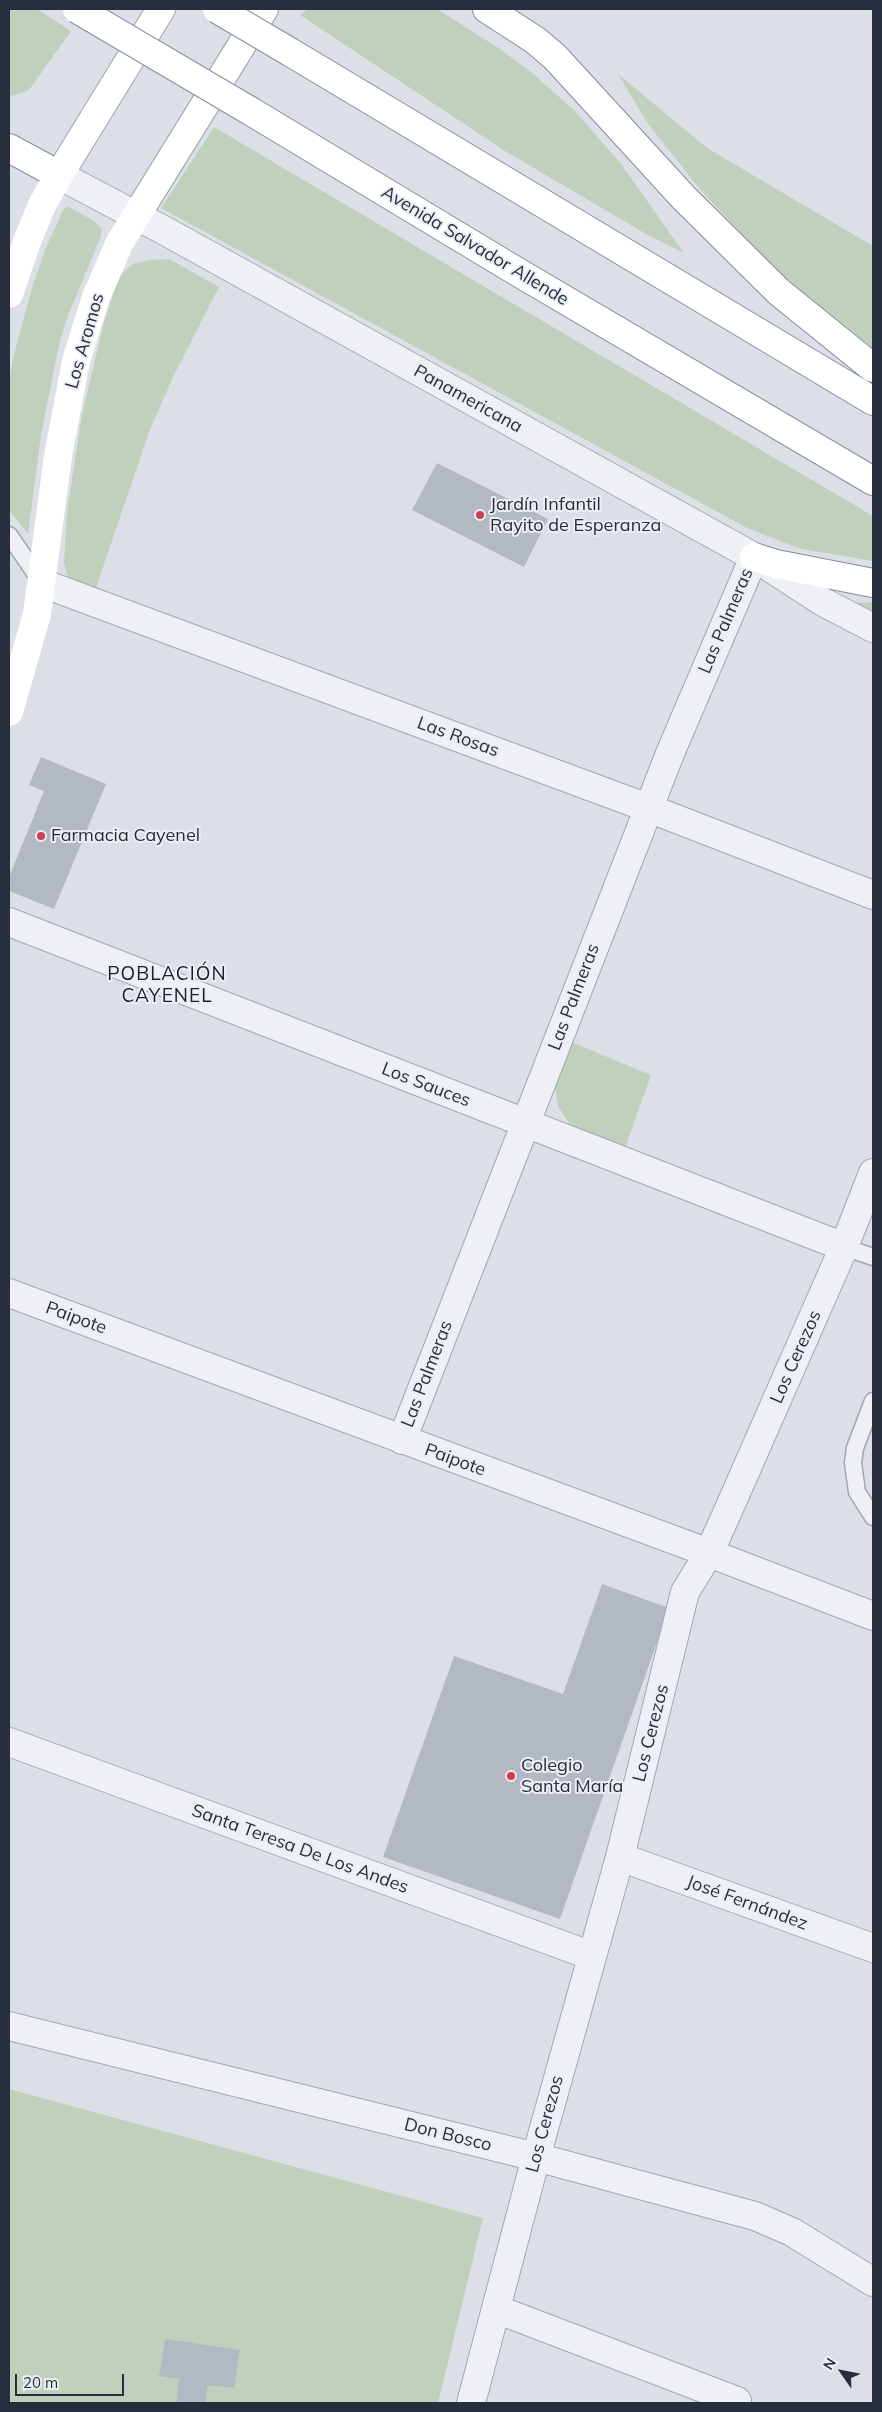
<!DOCTYPE html>
<html>
<head>
<meta charset="utf-8">
<style>
  body { margin:0 }
  #map { position:relative; width:882px; height:2412px; overflow:hidden; background:#dce0e6; font-family:Mulish,sans-serif }
  canvas { display:block }
  .frame { position:absolute; inset:0; border:10px solid #262d3d; pointer-events:none }
  .north { position:absolute; left:817px; top:2347px; width:50px; height:50px; -webkit-text-stroke:4px #ebeff4; paint-order:stroke; rotate:303deg; font-size:14px; font-weight:700; line-height:20px; text-align:center; color:#262d3d }
  .north::after { content:''; display:block; margin:auto; width:18px; height:22px; background:#262d3d; clip-path:polygon(50% 0,100% 100%,50% 72%,0 100%) }
  .scale { position:absolute; left:15px; top:2374px; width:109px; height:22px; box-sizing:border-box; border:2px solid #262d3d; border-top:0; padding-left:6px; font-size:15px; line-height:18px; white-space:nowrap; color:#262d3d; -webkit-text-stroke:4px #ebeff4; paint-order:stroke }
</style>
</head>
<body>
<div id="map">
<canvas width="882" height="2412"></canvas>
<div class="frame"></div>
<div class="north">N</div>
<div class="scale">20 m</div>
</div>
<script>
const ctx = document.querySelector('canvas').getContext('2d');
ctx.lineJoin = 'round';
function paint(path, color) { ctx.fillStyle = color; ctx.fill(path, 'evenodd'); }
const poly = rows => new Path2D(rows.map(r => 'M' + r).join(''));
function strokePath(path, color, width, dash) { ctx.strokeStyle = color; ctx.lineWidth = width; ctx.lineCap = dash ? 'butt' : 'round'; ctx.setLineDash(dash || []); ctx.stroke(path); }
function label(font, color, halo, rows, align = 'center') {
  ctx.font = font + ' Mulish,sans-serif'; ctx.lineWidth = 4; ctx.setLineDash([]); ctx.textBaseline = 'middle'; ctx.strokeStyle = halo; ctx.fillStyle = color; for (const [text, x, y, turn = 0] of rows) {
    ctx.save(); ctx.translate(x, y); ctx.rotate((+turn || 0) * Math.PI / 180); ctx.textAlign = isNaN(turn) ? turn : align; if (halo) ctx.strokeText(text, 0, 0); ctx.fillText(text, 0, 0); ctx.restore();
  }
}
const green = poly([
  [9,9,37,9,71,31,29,90,9,97],
  [308,9,437,9,500,49,531,72,575,111,621,164,684,253,646,234,505,151,300,15],
  [618,74,707,148,873,246,873,350,800,293,751,245,699,188,648,124],
  [214,127,873,516,873,561,801,549,747,528,161,208],
  [67,206,94,221,102,229,101,236,67,318,59,345,41,435,28,534,9,510,9,383,13,358,32,288,45,250,63,210],
  [169,259,219,287,173,377,149,432,94,594,69,584,64,562,67,512,82,415,103,326,119,276,133,264,150,260],
  [873,602,873,612,855,603],
  [571,1042,651,1075,625,1148,582,1131,569,1123,558,1106,555,1088,560,1069],
  [9,2089,483,2218,438,2403,9,2403]
]);
const building = poly([
  [437,463,548,519,524,567,412,510],
  [41,757,106,784,54,909,9,891,9,877,44,791,29,785],
  [602,1584,669,1608,560,1919,383,1857,454,1656,563,1694],
  [165,2339,240,2350,234,2388,208,2385,205,2403,176,2403,179,2379,159,2376]
]);
const service = poly([
  [9,535,42,583],
  [844,1247,873,1257],
  [873,1401,855,1448,853,1463,857,1492,873,1517]
]);
const minor = poly([
  [42,583,648,808,873,895],
  [9,922,844,1247],
  [9,1293,709,1553,873,1616],
  [402,1440,671,751,754,557,823,602,873,628],
  [9,1742,592,1956],
  [620,1857,873,1948],
  [9,2026,536,2157,755,2216,792,2232,873,2282],
  [496,2309,737,2401],
  [471,2403,536,2157,620,1857,685,1592,709,1553,724,1520,844,1247,873,1173]
]);
const tertiary = poly([
  [59,175,167,232,754,557]
]);
const secondary = poly([
  [9,294,28,239,42,205,59,175],
  [9,712,37,614,58,456,76,361,96,297,120,242,136,216]
]);
const primary = poly([
  [59,175,161,9],
  [136,216,264,9]
]);
const trunk = poly([
  [487,9,535,40,555,57,684,198,779,292,873,368],
  [290,52,873,401],
  [252,112,516,271,873,481],
  [9,148,59,175],
  [754,557,776,564,873,583]
]);
const trunkBridge = poly([
  [77,9,252,112],
  [217,9,290,52]
]);
const markers = [
  [480,515,5,"#cf3d4f"],
  [41,836,5,"#cf3d4f"],
  [511,1776,5,"#cf3d4f"]
];
const streetNames = [
  ["Avenida Salvador Allende",475,246,31],
  ["Los Aromos",85,341,-74],
  ["Panamericana",468,399,29],
  ["Las Palmeras",726,621,-67],
  ["Las Rosas",458,737,20],
  ["Las Palmeras",574,997,-69],
  ["Los Sauces",426,1085,21],
  ["Paipote",76,1318,20],
  ["Los Cerezos",796,1357,-66],
  ["Las Palmeras",427,1374,-69],
  ["Paipote",455,1460,20],
  ["Los Cerezos",651,1733,-76],
  ["Santa Teresa De Los Andes",300,1849,20],
  ["José Fernández",747,1903,20],
  ["Los Cerezos",545,2124,-75],
  ["Don Bosco",448,2135,14]
];
const poiNames = [
  ["Jardín Infantil",490,505],
  ["Rayito de Esperanza",490,526],
  ["Farmacia Cayenel",51,836],
  ["Colegio",521,1766],
  ["Santa María",521,1787]
];
const neighbourhoodNames = [
  ["POBLACIÓN",167,974],
  ["CAYENEL",167,996]
];
paint(green, '#c1d0bd');
paint(building, '#b3b9c3');
strokePath(service, '#a2a7b0', 19);
strokePath(minor, '#a2a7b0', 30);
strokePath(tertiary, '#a2a7b0', 30);
strokePath(primary, '#9ba4b2', 30);
strokePath(trunk, '#838d9d', 30);
strokePath(service, '#eef0f5', 16);
strokePath(minor, '#eef0f5', 28);
strokePath(tertiary, '#eef0f5', 28);
strokePath(secondary, '#fff', 28);
strokePath(primary, '#fff', 28);
strokePath(trunk, '#fff', 28);
strokePath(trunkBridge, '#838d9d', 30, []);
strokePath(trunkBridge, '#fff', 28);
for (const [x, y, r, color] of markers) { const dot = new Path2D(); dot.arc(x, y, r, 0, 2 * Math.PI); ctx.fillStyle = color; ctx.fill(dot); strokePath(dot, '#ebeff4', 2); }
label('18px', '#262d3d', '#ebeff4', streetNames);
label('18px', '#262d3d', '#ebeff4', poiNames, 'left');
ctx.letterSpacing = '1px';
label('19px', '#181f2d', '#ebeff4', neighbourhoodNames);
ctx.letterSpacing = '0px';
</script>
</body>
</html>
